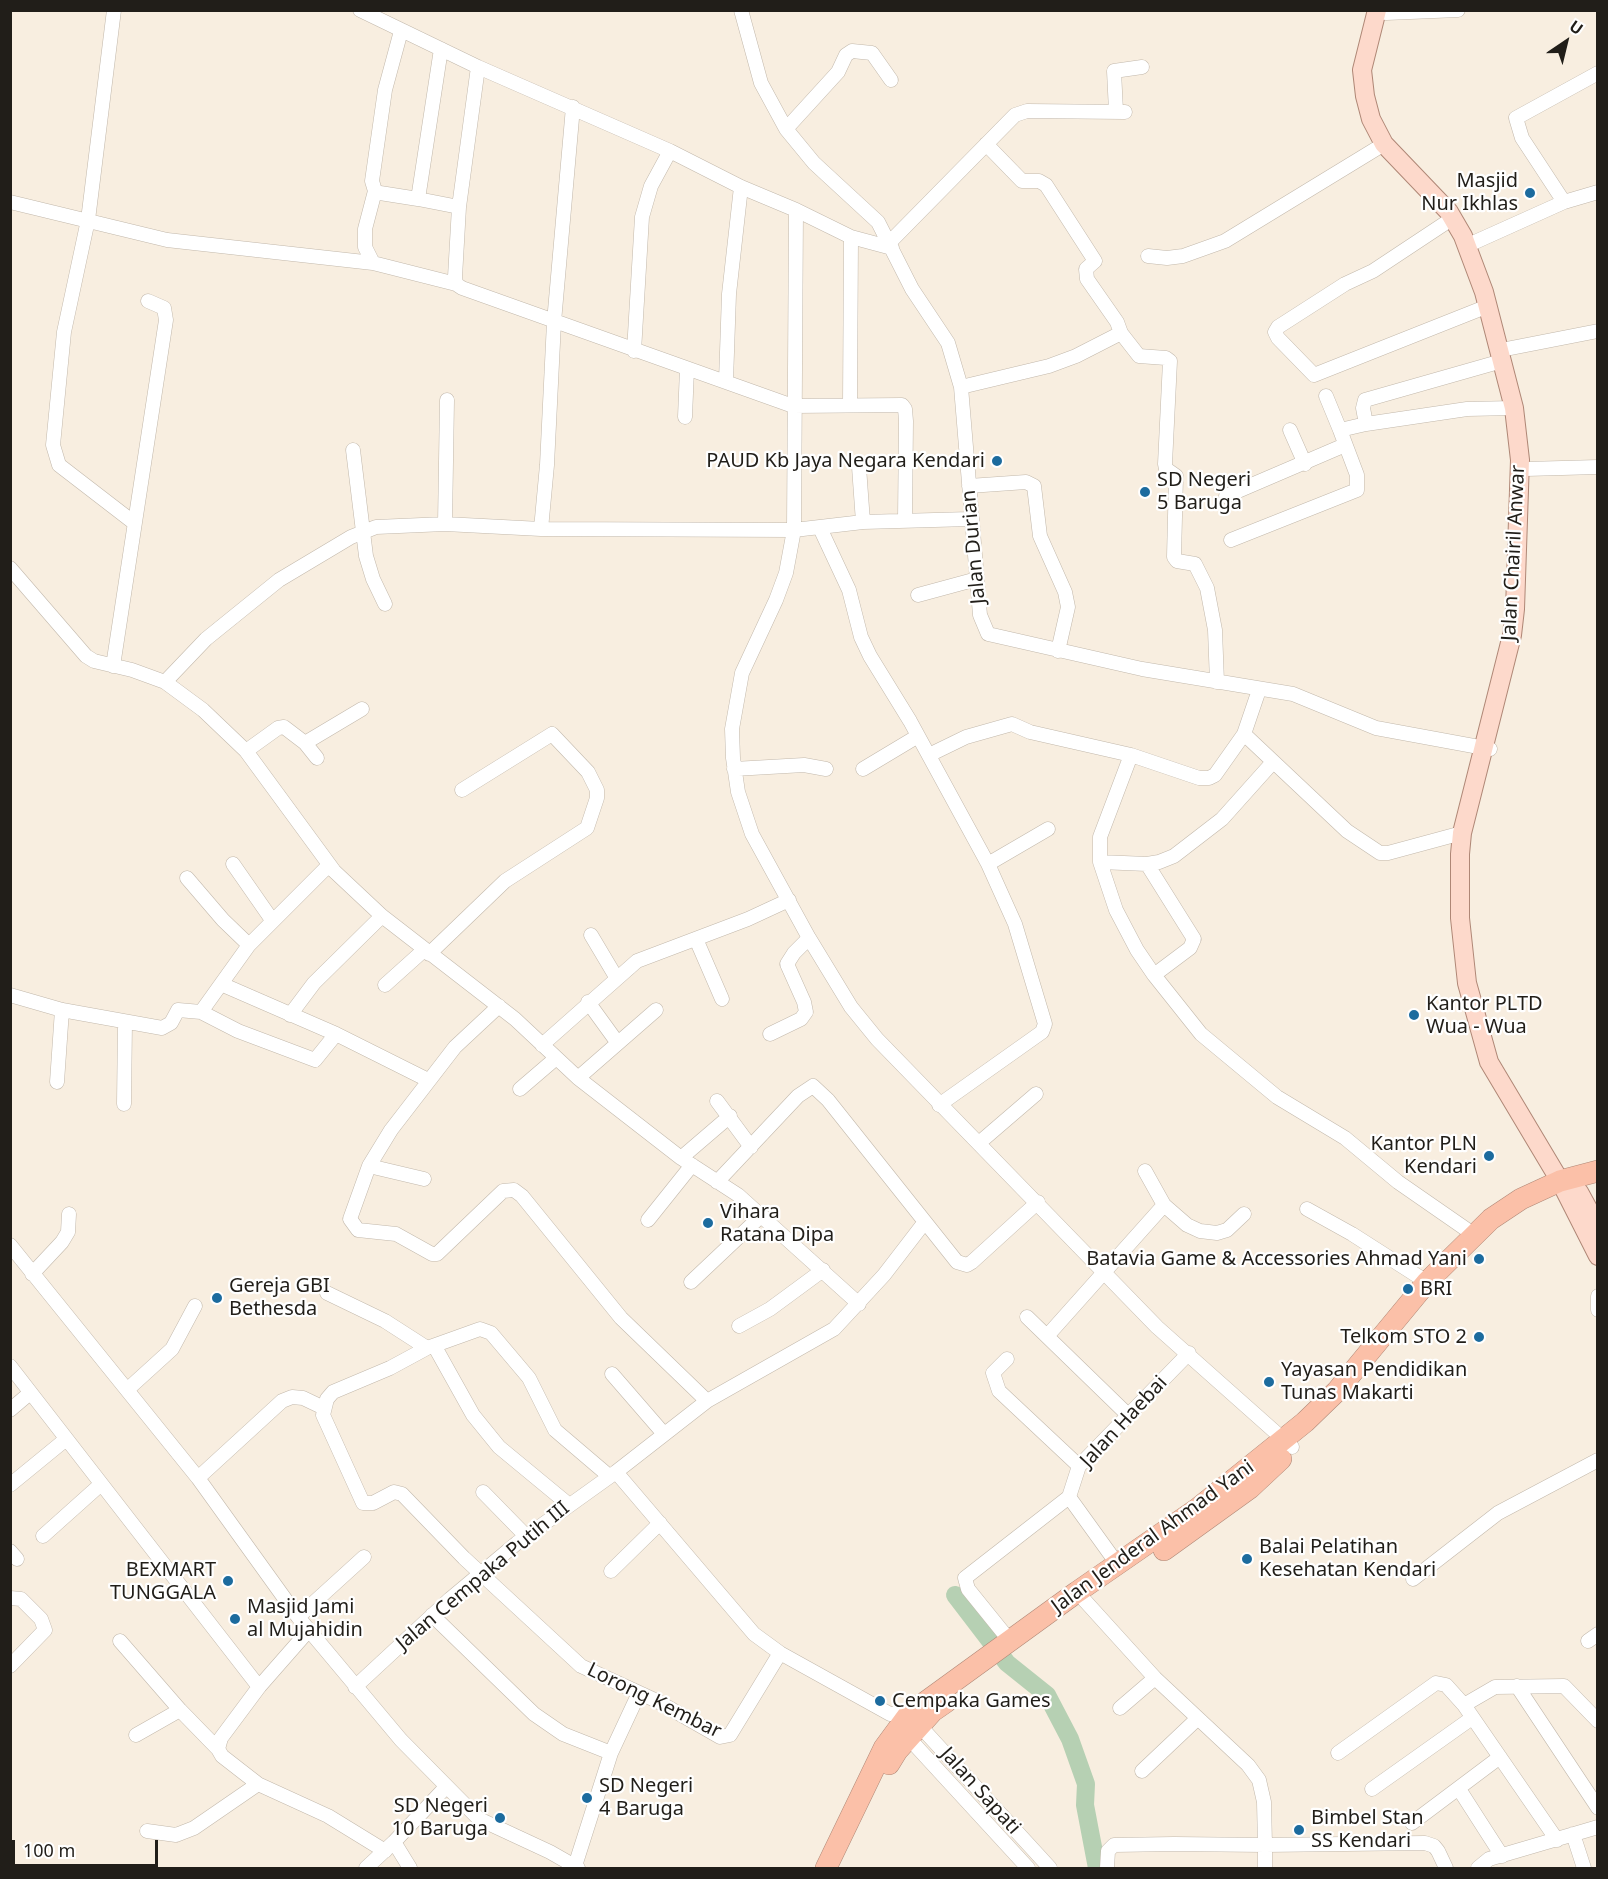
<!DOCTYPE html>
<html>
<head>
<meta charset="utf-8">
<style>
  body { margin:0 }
  #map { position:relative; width:1608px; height:1879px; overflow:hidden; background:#f8eee0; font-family:"Noto Sans",sans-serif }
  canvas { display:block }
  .frame { position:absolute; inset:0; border:12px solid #211e19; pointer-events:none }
  .north { position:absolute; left:1536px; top:12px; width:60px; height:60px; -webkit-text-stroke:4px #fff; paint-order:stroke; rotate:35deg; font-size:16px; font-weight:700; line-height:24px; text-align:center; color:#211e19 }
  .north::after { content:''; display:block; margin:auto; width:21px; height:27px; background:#211e19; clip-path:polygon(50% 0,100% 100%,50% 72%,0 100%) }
  .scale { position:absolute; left:12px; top:1840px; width:146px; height:27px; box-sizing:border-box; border:3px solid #211e19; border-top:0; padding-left:8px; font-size:18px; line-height:21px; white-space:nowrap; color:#211e19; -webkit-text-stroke:4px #fff; paint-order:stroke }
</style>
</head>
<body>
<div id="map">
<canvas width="1608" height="1879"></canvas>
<div class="frame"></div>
<div class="north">U</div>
<div class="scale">100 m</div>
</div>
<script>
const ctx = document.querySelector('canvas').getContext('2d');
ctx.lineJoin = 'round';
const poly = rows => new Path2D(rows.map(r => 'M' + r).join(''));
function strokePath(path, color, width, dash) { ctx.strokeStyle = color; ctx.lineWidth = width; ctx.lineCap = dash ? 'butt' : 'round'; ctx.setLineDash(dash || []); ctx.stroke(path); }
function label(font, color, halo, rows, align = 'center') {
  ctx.font = font + ' "Noto Sans",sans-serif'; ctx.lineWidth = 4.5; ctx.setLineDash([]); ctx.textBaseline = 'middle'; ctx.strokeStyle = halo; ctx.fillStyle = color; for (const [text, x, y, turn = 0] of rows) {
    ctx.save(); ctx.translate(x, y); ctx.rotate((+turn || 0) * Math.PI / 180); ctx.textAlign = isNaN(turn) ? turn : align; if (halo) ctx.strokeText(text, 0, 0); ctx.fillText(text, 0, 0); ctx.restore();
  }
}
const river = poly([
  [955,1595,1007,1663,1047,1695,1070,1739,1086,1784,1085,1805,1097,1868]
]);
const minor = poly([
  [114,10,88,220,64,332,53,445,59,465,133,522],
  [360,10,478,67,670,151,741,187,796,210,794,530,786,573,776,600,742,673,732,729,733,758,738,792,752,834,809,938,851,1007,877,1039,1157,1327,1292,1447],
  [741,10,761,83,786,129,814,163,878,222,912,289,948,343,961,387,980,615,988,634,1142,669,1293,694,1376,728,1490,749],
  [1386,13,1458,10],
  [401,31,385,90,372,181,375,191,380,193,418,199],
  [441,49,418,199,459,207,478,67],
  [1116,111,1114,71,1142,67],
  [786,129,838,72,846,55,852,51,872,53,891,80],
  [10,202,167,240,373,263,456,284],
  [1564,202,1598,192],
  [459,207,455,277,456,284,462,288,793,406,902,405,905,409,906,421,905,520],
  [796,210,851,237],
  [1453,218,1373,271,1345,284,1278,327,1275,332,1278,338,1314,375,1488,306],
  [890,242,1015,115,1027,111,1125,112],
  [1475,242,1564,202,1522,138,1516,118,1598,73],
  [1148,256,1167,258,1183,256,1225,241,1384,144],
  [373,263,365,247,365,229,375,191],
  [1121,333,1139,356,1166,358,1170,361,1165,464,1166,469,1176,476,1174,557,1177,561,1195,564,1207,588,1215,630,1217,682],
  [1506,349,1598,331],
  [634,351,642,217,651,186,670,151],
  [1502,361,1365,400,1363,408,1366,424,1467,409,1514,408],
  [726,381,729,294,741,187],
  [961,387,1049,366,1076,356,1121,333,1117,322,1087,279,1086,269,1095,261,1046,185,1039,181,1022,181,986,144],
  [1326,396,1340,430],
  [850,405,851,237,892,248],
  [685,417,687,369],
  [1290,430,1305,464],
  [353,450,366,556,373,579,385,604],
  [859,467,863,522],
  [1526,469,1598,467],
  [969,486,1026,482,1034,486,1040,536,1065,592,1068,607,1058,651],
  [1226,496,1345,445],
  [445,524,447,400],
  [820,528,849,590,861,637,870,656,910,721,988,864,1015,924,1045,1024,1042,1032,939,1105],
  [541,529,547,465,554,322,573,107],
  [1231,540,1357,490,1357,475,1340,430,1366,424],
  [10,568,86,656,94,661,132,670,165,682,203,710,246,751,334,871,382,916,515,1019,578,1078,681,1158,738,1195,859,1304],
  [918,595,977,579],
  [113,666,166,320,164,308,148,301],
  [165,682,206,639,279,580,351,537,376,527,445,524,541,529,794,530,863,522,970,519],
  [1244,734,1347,831,1380,853,1388,853,1462,833],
  [305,743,362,709],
  [246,751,278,728,284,727,305,743,317,758],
  [929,755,966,737,1012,724,1030,732,1131,755,1199,778,1209,778,1215,775,1244,734,1259,690],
  [1131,755,1100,837,1100,862,1116,910,1137,950,1154,975,1201,1034,1277,1097,1345,1138,1398,1182,1473,1234],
  [734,769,804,765,826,769],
  [863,769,918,736],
  [1100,862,1147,864,1159,862,1174,856,1222,819,1273,762],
  [233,864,272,920],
  [988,864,1048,829],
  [1147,864,1194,939,1190,948,1154,975],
  [187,878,223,920,249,945],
  [591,935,616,977],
  [696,939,722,999],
  [429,954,505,881,587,828,597,798,597,790,588,772,552,734,462,790],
  [385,985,424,950],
  [10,995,62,1010,162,1028,171,1023,178,1010,201,1012,238,1031,315,1060,336,1034,221,984],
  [588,1002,617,1042],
  [499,1006,455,1047,391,1130,369,1166,350,1219,358,1230,396,1234,432,1254,437,1254,503,1191,514,1190,522,1196,621,1318,707,1401,834,1329,884,1275,924,1223],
  [201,1012,249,945,329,865],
  [290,1015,314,983,382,916],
  [336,1034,428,1080],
  [770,1034,801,1019,806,1012,804,1002,787,964,794,953,809,938],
  [542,1045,637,961,748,919,789,900],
  [578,1078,656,1010],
  [57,1082,62,1010],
  [520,1089,555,1059],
  [717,1101,751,1147],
  [124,1104,125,1022],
  [979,1143,1036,1094],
  [681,1158,730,1116],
  [369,1166,424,1179],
  [1145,1171,1164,1205],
  [717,1182,798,1096,813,1086,828,1100,957,1262,967,1265,972,1262,1038,1202],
  [1307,1209,1352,1234,1427,1282],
  [648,1220,692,1165],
  [10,1245,198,1478,298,1617,401,1740,479,1819,550,1852,578,1868],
  [32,1274,62,1242,68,1232,69,1214],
  [691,1282,762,1215],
  [327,1293,385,1321,427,1348,480,1329,491,1333,529,1378,555,1430,609,1476],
  [1598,1296,1598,1310],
  [1027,1317,1128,1415],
  [739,1326,770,1309,823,1270],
  [1048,1335,1164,1205,1187,1225,1200,1231,1217,1233,1227,1230,1244,1214],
  [435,1347,473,1415,499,1447,568,1504],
  [427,1348,390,1368,333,1392,327,1399,323,1415,363,1503,373,1503,394,1492,402,1494,464,1558,581,1666,657,1701,720,1737,730,1735,780,1653],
  [1007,1359,993,1373,999,1391,1079,1466],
  [10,1366,259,1687],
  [612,1374,664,1434],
  [128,1389,172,1349,195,1306],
  [707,1401,616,1472,754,1634,780,1653,890,1714,909,1714,1050,1868],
  [10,1410,30,1393],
  [198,1478,282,1401,292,1397,303,1398,324,1408],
  [10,1485,65,1440],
  [483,1492,526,1536],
  [1069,1497,1079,1466,1189,1353],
  [1069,1497,1118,1565],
  [43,1536,100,1485],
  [10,1551,17,1559],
  [611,1571,660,1523],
  [1413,1579,1498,1513,1598,1460],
  [1077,1592,1155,1678,1248,1765,1259,1780,1264,1802,1265,1845,1425,1843,1434,1846,1438,1851,1446,1868],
  [10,1598,21,1599,41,1619,45,1630,10,1666],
  [432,1615,534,1714,563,1734,611,1753],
  [298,1617,364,1557],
  [309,1630,259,1687,221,1738,218,1749,222,1756,258,1784,328,1816,385,1851],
  [120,1641,180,1710,218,1749],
  [1010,1641,968,1589,965,1578,1069,1497],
  [1588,1641,1598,1634],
  [1517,1686,1598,1808],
  [355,1687,450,1599,517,1543,616,1472],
  [1120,1708,1155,1678],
  [904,1733,1028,1868],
  [136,1735,180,1710],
  [1338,1753,1436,1683,1446,1685,1464,1705],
  [1142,1771,1197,1719],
  [1372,1789,1472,1718],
  [1459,1789,1502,1856],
  [1412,1823,1500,1757],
  [147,1831,176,1835,194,1828,258,1784],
  [1573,1834,1584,1868],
  [1557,1840,1464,1705,1495,1687,1564,1686,1598,1721],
  [394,1842,445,1788],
  [575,1866,611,1753,639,1693],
  [366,1868,394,1842,410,1868],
  [1107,1868,1108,1851,1114,1845,1174,1844,1265,1845,1265,1868],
  [1478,1868,1489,1859,1598,1827]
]);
const major = poly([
  [1377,10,1362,70,1365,96,1371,119,1384,144,1449,212,1463,236,1484,292,1514,408,1520,460,1515,609,1512,635,1462,833,1460,854,1460,918,1467,983,1489,1062,1560,1181,1598,1256],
  [1579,1192,1598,1227]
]);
const highway = poly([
  [1164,1550,1250,1488,1281,1459],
  [889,1764,897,1751,933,1711,946,1702],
  [826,1868,884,1748,909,1714,1077,1592,1197,1509,1305,1422,1337,1391,1427,1282,1491,1219,1521,1199,1560,1181,1598,1171]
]);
const markers = [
  [1530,193,6,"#1c6b9e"],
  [997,461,6,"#1c6b9e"],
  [1145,492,6,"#1c6b9e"],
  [1414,1015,6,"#1c6b9e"],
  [1489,1156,6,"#1c6b9e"],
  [708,1223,6,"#1c6b9e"],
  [1479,1259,6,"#1c6b9e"],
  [1408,1289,6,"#1c6b9e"],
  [217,1298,6,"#1c6b9e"],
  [1479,1337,6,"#1c6b9e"],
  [1269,1382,6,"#1c6b9e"],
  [1247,1559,6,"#1c6b9e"],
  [228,1581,6,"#1c6b9e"],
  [235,1619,6,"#1c6b9e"],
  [880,1701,6,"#1c6b9e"],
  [587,1798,6,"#1c6b9e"],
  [500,1818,6,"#1c6b9e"],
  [1299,1830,6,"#1c6b9e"]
];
const poiNames = [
  ["Masjid",1518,181,"right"],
  ["Nur Ikhlas",1518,204,"right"],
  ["PAUD Kb Jaya Negara Kendari",985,461,"right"],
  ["SD Negeri",1157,480],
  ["5 Baruga",1157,503],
  ["Kantor PLTD",1426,1004],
  ["Wua - Wua",1426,1027],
  ["Kantor PLN",1477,1144,"right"],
  ["Kendari",1477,1167,"right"],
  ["Vihara",720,1212],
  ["Ratana Dipa",720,1235],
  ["Batavia Game & Accessories Ahmad Yani",1467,1259,"right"],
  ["Gereja GBI",229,1286],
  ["Bethesda",229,1309],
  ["BRI",1420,1289],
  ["Telkom STO 2",1467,1337,"right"],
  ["Yayasan Pendidikan",1281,1370],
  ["Tunas Makarti",1281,1393],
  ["Balai Pelatihan",1259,1547],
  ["Kesehatan Kendari",1259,1570],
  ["BEXMART",216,1570,"right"],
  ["TUNGGALA",216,1593,"right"],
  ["Masjid Jami",247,1607],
  ["al Mujahidin",247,1630],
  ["Cempaka Games",892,1701],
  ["SD Negeri",599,1786],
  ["4 Baruga",599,1809],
  ["SD Negeri",488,1806,"right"],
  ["10 Baruga",488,1829,"right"],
  ["Bimbel Stan",1311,1818],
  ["SS Kendari",1311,1841]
];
const streetNames = [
  ["Jalan Durian",974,547,-95],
  ["Jalan Chairil Anwar",1514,553,-87],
  ["Jalan Haebai",1124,1422,-47],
  ["Jalan Jenderal Ahmad Yani",1153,1537,-36],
  ["Jalan Cempaka Putih III",483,1576,-40],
  ["Lorong Kembar",654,1701,26],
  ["Jalan Sapati",980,1791,48]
];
strokePath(river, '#b6d0b3', 18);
strokePath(minor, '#c2b8ab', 15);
strokePath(major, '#af8776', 20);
strokePath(highway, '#af8776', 22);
strokePath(minor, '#fff', 14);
strokePath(major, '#fdd9cb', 18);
strokePath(highway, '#fbc0a8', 21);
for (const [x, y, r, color] of markers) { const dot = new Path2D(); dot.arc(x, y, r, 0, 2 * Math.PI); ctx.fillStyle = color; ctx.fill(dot); strokePath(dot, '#fff', 2); }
label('20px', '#211e19', '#fff', poiNames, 'left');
label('20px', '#211e19', '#fff', streetNames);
</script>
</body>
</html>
